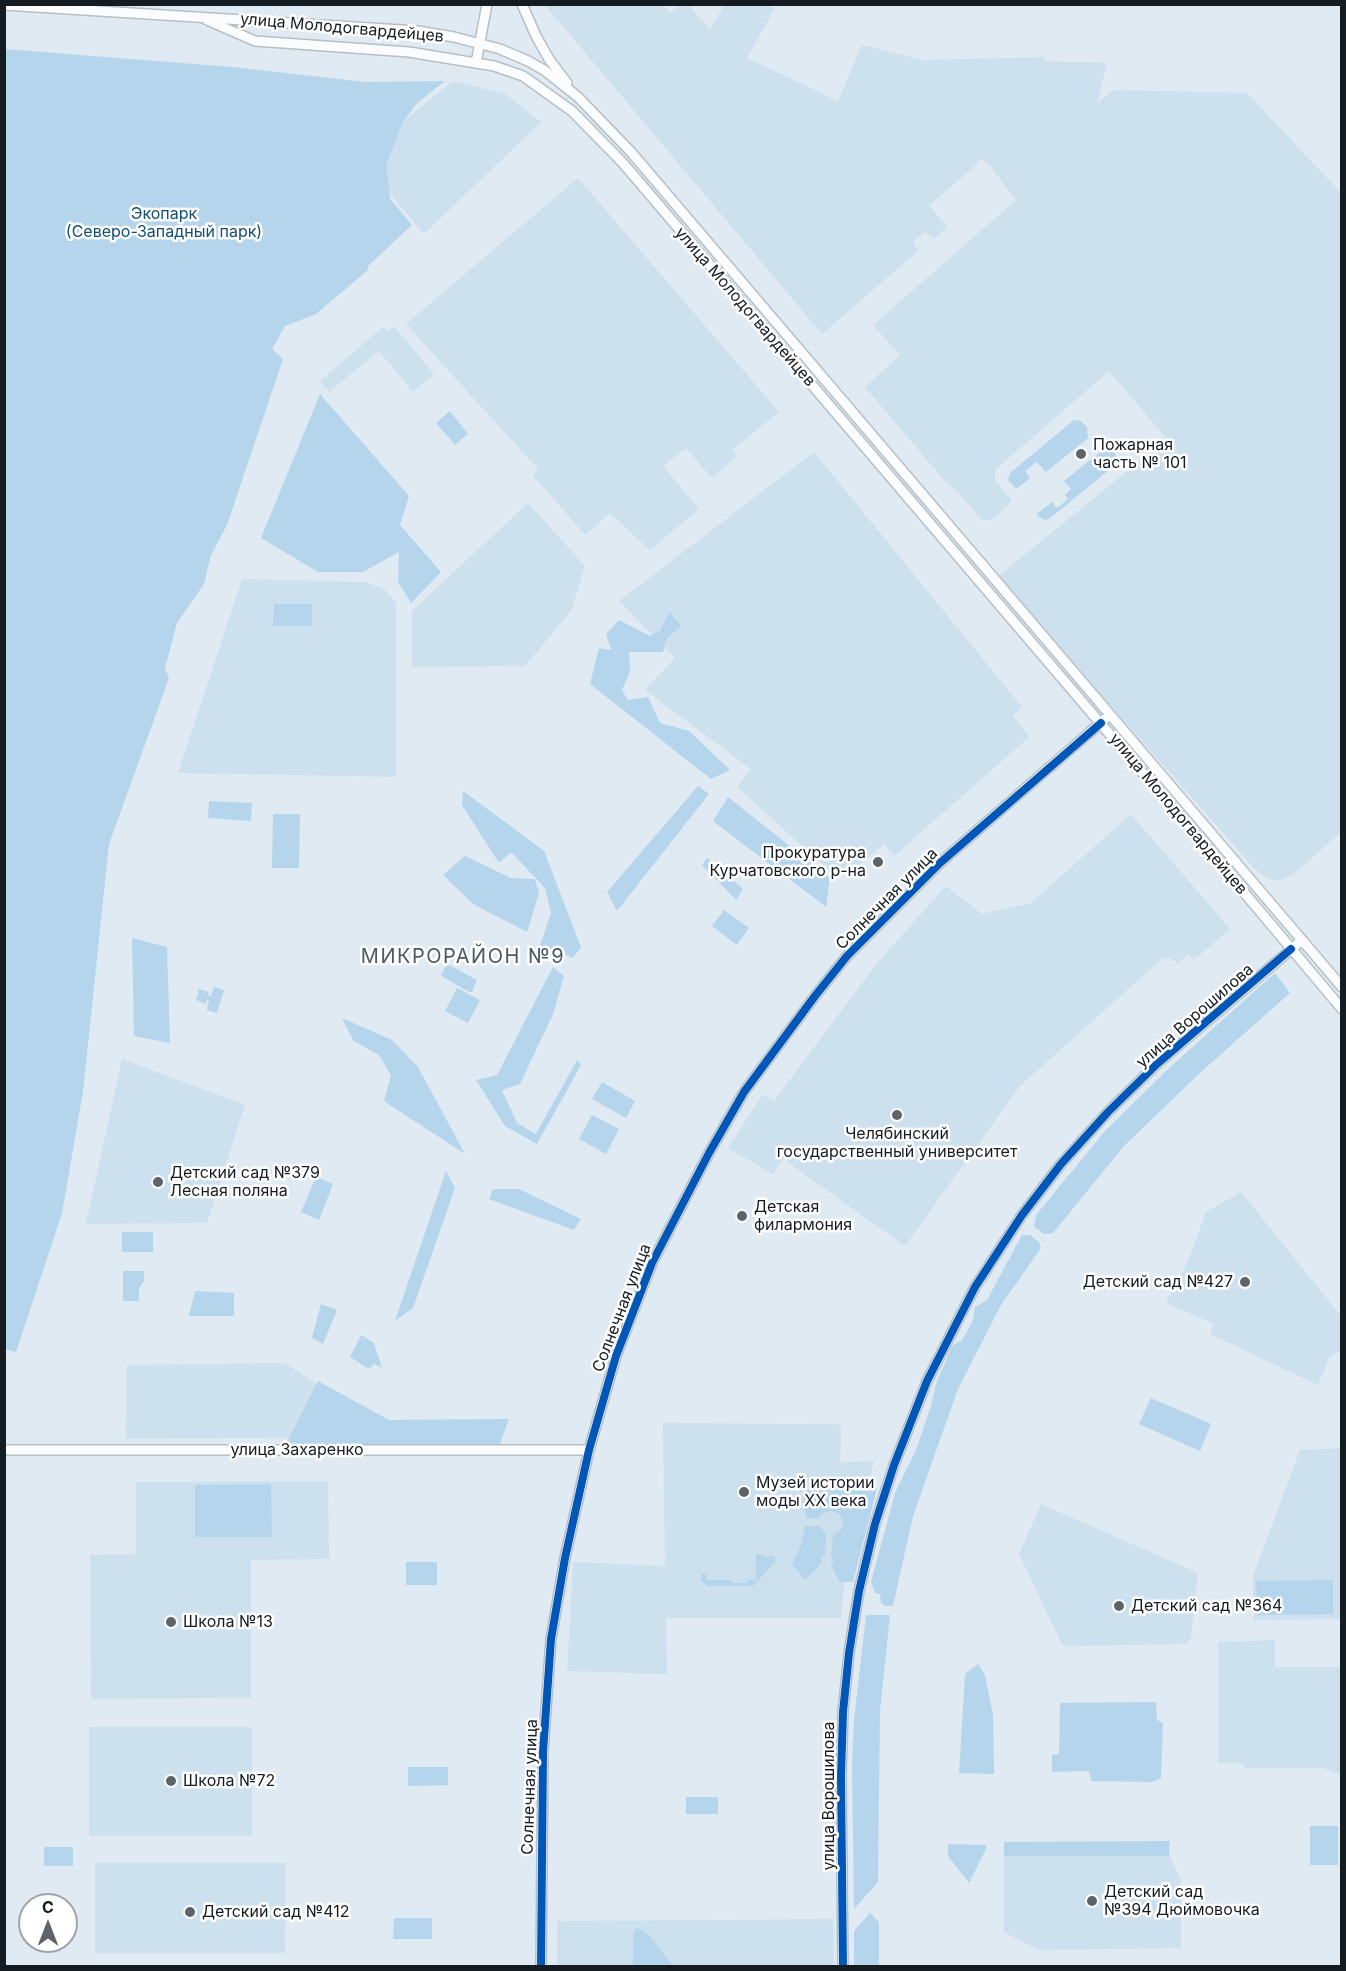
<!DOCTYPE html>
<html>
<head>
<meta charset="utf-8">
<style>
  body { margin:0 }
  #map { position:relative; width:1346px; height:1971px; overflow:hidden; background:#e0eaf2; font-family:Inter,sans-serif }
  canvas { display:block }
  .frame { position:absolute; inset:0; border:6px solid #151c21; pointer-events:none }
  .north { position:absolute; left:18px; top:1893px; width:60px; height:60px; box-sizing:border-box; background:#fff; border:2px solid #a1a4a6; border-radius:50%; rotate:0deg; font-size:16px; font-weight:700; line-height:24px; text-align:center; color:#151c21 }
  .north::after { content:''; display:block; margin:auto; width:21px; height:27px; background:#5c646a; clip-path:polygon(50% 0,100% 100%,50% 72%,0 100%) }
</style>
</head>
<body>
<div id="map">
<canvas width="1346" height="1971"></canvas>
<div class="frame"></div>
<div class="north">С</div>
</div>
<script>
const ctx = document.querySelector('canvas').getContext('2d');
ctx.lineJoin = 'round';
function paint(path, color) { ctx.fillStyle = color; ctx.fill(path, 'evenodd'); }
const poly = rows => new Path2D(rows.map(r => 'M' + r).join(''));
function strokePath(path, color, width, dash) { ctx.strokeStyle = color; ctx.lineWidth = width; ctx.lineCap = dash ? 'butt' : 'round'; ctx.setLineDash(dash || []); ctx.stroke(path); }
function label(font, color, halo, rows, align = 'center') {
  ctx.font = font + ' Inter,sans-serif'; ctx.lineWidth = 5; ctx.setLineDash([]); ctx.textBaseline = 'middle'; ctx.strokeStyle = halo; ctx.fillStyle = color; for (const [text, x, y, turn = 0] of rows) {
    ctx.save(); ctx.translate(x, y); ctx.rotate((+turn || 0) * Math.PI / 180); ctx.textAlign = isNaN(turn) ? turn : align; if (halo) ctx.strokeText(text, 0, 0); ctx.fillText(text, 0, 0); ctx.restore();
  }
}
const built = poly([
  [545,5,663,5,670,13,680,5,689,5,710,30,724,5,765,5,775,8,747,58,838,101,862,45,923,60,1045,57,1044,61,1107,63,1097,103,1114,90,1247,93,1341,193,1341,832,1294,874,1279,881,1267,878,1254,868,997,577,1167,439,1109,371,996,469,995,480,1012,501,994,519,983,521,956,490,944,480,865,387,900,355,873,325,1016,200,988,163,980,159,973,168,929,205,947,227,934,239,925,232,913,241,918,251,822,334],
  [453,81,505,94,541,122,424,234,359,157],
  [578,178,779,412,732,450,737,456,712,478,686,448,663,466,699,509,650,550,610,513,585,535,533,475,538,469,406,324],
  [384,326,388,331,394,326,434,374,413,392,379,351,329,392,320,381],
  [814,452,1022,707,1013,716,1029,737,894,856,884,844,848,874,841,875,829,870,737,787,751,769,645,690,675,658,619,601],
  [528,503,585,566,571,611,525,666,412,667,412,611],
  [242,579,365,582,384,589,396,603,396,777,178,773],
  [1131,814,1230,929,1194,960,1189,954,1177,963,1170,958,1163,958,1020,1086,905,1246,787,1162,789,1161,784,1157,773,1174,728,1148,763,1094,774,1101,878,962,946,886,982,914,1031,903],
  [122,1059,245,1105,207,1223,86,1224],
  [1241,1192,1341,1316,1341,1350,1330,1356,1318,1385,1210,1334,1214,1324,1166,1303,1188,1261,1206,1212],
  [285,1363,395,1437,126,1439,127,1365],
  [663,1423,835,1424,841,1426,840,1462,874,1461,844,1586,841,1618,666,1618,667,1674,567,1671,573,1562,665,1566],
  [1341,1448,1341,1619,1254,1620,1253,1576,1300,1450],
  [328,1481,329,1559,251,1560,251,1698,91,1699,90,1555,136,1554,136,1482],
  [1041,1504,1198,1573,1191,1638,1186,1644,1063,1646,1019,1554],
  [1275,1640,1275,1667,1341,1667,1341,1775,1323,1768,1244,1768,1243,1763,1218,1763,1218,1642],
  [89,1727,252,1727,252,1836,89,1836],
  [1168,1853,1181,1880,1181,1948,1038,1950,1004,1932,1004,1854],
  [95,1863,286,1863,285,1953,95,1953],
  [833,1919,834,1966,557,1966,557,1921]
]);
const green = poly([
  [5,49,232,67,366,82,445,81,416,104,403,122,386,165,390,199,412,225,368,266,368,270,316,314,285,326,272,349,283,359,227,525,211,555,204,584,177,623,165,668,169,678,109,844,83,1092,62,1213,16,1352,4,1349],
  [320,394,409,496,400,525,441,572,411,603,398,582,399,552,363,572,318,572,261,538],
  [450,411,468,434,455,445,436,423],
  [1074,420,1081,421,1087,427,1088,438,1046,472,1037,462,1025,471,1030,478,1016,489,1008,480,1010,473],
  [1104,449,1112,450,1116,455,1117,462,1115,465,1049,519,1045,520,1039,517,1037,514,1052,502,1057,508,1068,499,1065,495,1071,489,1064,481],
  [274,604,312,604,312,626,273,626],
  [669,612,681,626,666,639,663,652,629,652,630,671,622,690,628,700,648,697,660,723,689,731,730,770,711,779,590,684,599,648,611,650,606,634,619,620,650,636,660,631],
  [698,786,709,794,617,911,607,892],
  [463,791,544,851,581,947,573,958,540,945,551,913,545,888,511,852,499,863,462,805],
  [728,797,830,878,826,907,713,821],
  [209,801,252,803,251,821,208,818],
  [273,814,300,814,299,868,272,868],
  [465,856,511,878,535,879,539,893,527,932,473,904,443,875],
  [707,858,743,889,736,900,702,865],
  [724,910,749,928,737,945,712,926],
  [132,938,167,947,170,1043,134,1036],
  [447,965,449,965,477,980,472,992,469,992,443,977,441,975],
  [553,967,564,976,553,1014,520,1084,502,1090,517,1123,536,1134,577,1060,581,1065,537,1144,505,1126,476,1080,497,1075],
  [1275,973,1290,993,1202,1071,1124,1146,1053,1233,1044,1234,1034,1227,1036,1215,1105,1131,1168,1069],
  [214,987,224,990,217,1013,207,1010,209,1000,207,999,206,1004,196,1000,199,989,209,992,208,995,211,996],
  [457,988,480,1000,468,1023,445,1011],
  [342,1018,392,1040,418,1067,465,1154,384,1101,391,1076,380,1056,353,1040],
  [602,1082,635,1101,626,1118,592,1099],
  [592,1115,619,1129,606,1154,579,1139],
  [446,1171,455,1188,413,1308,395,1321],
  [316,1177,333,1184,319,1220,301,1212],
  [493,1189,519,1189,581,1219,574,1230,489,1199],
  [122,1232,153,1232,153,1252,122,1252],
  [1022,1235,1030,1235,1039,1242,1041,1248,1001,1305,958,1389,913,1516,893,1606,886,1606,881,1603,880,1594,875,1593,871,1582,895,1493,916,1450,931,1406,936,1384,952,1346,962,1340,968,1330,973,1320,975,1307,987,1300],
  [144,1271,144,1281,139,1288,139,1301,123,1301,123,1271],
  [195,1291,234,1293,234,1316,189,1316],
  [321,1304,337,1310,323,1344,312,1338],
  [361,1335,374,1343,382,1368,374,1364,369,1369,350,1357],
  [318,1381,389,1420,509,1419,500,1444,286,1444],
  [1151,1398,1211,1424,1200,1451,1139,1424],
  [271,1484,272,1537,195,1537,195,1485],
  [814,1488,877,1488,853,1582,840,1582,831,1565,834,1561,831,1555,833,1535,840,1531,843,1523,840,1514,831,1511,822,1514,819,1519,806,1518,802,1493],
  [805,1526,819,1526,826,1534,825,1554,821,1559,822,1563,805,1580,792,1564,800,1548],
  [756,1554,762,1554,763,1556,775,1556,775,1562,753,1586,708,1586,701,1581,701,1574,706,1574,707,1580,731,1580,731,1583,747,1583,748,1580,756,1580],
  [406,1562,437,1562,437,1585,406,1585],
  [1333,1580,1333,1614,1257,1615,1256,1581],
  [866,1615,890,1615,880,1711,878,1882,854,1909,852,1766,854,1720],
  [978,1664,985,1675,993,1715,994,1774,959,1773,965,1674],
  [1156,1702,1157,1720,1163,1723,1161,1778,1152,1782,1091,1781,1089,1771,1052,1772,1052,1755,1059,1754,1060,1703],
  [408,1767,448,1767,448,1785,408,1786],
  [686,1797,718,1797,718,1814,686,1814],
  [1310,1826,1338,1826,1338,1865,1310,1865],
  [1170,1841,1169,1856,1004,1856,1004,1842],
  [948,1844,986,1845,986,1849,969,1883,948,1856],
  [44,1847,73,1847,73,1866,44,1866],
  [870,1913,879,1922,879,1966,854,1966,854,1931],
  [394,1918,432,1918,432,1939,393,1939],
  [639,1928,649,1935,673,1966,633,1966,633,1934,634,1930]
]);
const secondary = poly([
  [522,4,536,36,549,59,567,83],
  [4,5,418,31,454,37,500,49,528,61,544,70,578,97,631,152,1342,987],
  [207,20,255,41,409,52,494,66,523,76,572,111,622,162,1205,846,1342,1009],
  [476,63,487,4],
  [4,1450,589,1450],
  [541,1966,543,1752,551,1639,565,1558,589,1450,616,1356,652,1263,709,1153,744,1092,815,996,847,956,940,863,1105,719],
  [843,1966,841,1776,843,1712,849,1653,859,1591,875,1524,894,1465,927,1381,975,1287,1022,1215,1061,1164,1108,1112,1157,1064,1302,940]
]);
const cycleway = poly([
  [541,1966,543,1752,551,1639,565,1558,589,1450,616,1356,652,1263,709,1153,744,1092,815,996,847,956,940,863,1101,723],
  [843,1966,841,1776,843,1712,849,1653,859,1591,875,1524,894,1465,927,1381,975,1287,1022,1215,1061,1164,1108,1112,1157,1064,1291,949]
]);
const markers = [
  [1081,454,6,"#5c646a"],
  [878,862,6,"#5c646a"],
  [897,1115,6,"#5c646a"],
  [158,1182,6,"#5c646a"],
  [742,1216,6,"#5c646a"],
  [1245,1282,6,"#5c646a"],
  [744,1492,6,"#5c646a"],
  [1119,1606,6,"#5c646a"],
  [171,1622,6,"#5c646a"],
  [171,1781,6,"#5c646a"],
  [1092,1901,6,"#5c646a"],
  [190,1912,6,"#5c646a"]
];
const streetNames = [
  ["улица Молодогвардейцев",342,28,5],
  ["улица Молодогвардейцев",745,307,49],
  ["улица Молодогвардейцев",1178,814,50],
  ["Солнечная улица",887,899,-45],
  ["улица Ворошилова",1195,1016,-41],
  ["Солнечная улица",622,1308,-69],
  ["улица Захаренко",297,1450],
  ["Солнечная улица",530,1787,-88],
  ["улица Ворошилова",829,1796,-90]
];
const parkNames = [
  ["Экопарк",164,214],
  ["(Северо-Западный парк)",164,232]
];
const poiNames = [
  ["Пожарная",1093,445],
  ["часть № 101",1093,463],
  ["Прокуратура",866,853,"right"],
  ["Курчатовского р-на",866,871,"right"],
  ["Челябинский",897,1134,"center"],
  ["государственный университет",897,1152,"center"],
  ["Детский сад №379",170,1173],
  ["Лесная поляна",170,1191],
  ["Детская",754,1207],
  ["филармония",754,1225],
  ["Детский сад №427",1233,1282,"right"],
  ["Музей истории",756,1483],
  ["моды XX века",756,1501],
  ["Детский сад №364",1131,1606],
  ["Школа №13",183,1622],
  ["Школа №72",183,1781],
  ["Детский сад",1104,1892],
  ["№394 Дюймовочка",1104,1910],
  ["Детский сад №412",202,1912]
];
const quarterNames = [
  ["МИКРОРАЙОН №9",463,957]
];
paint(built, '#cde0ee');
paint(green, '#b5d5ec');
strokePath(secondary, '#b6bfc5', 12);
strokePath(secondary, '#fafcfd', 9);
strokePath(cycleway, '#0057b8', 8);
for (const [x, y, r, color] of markers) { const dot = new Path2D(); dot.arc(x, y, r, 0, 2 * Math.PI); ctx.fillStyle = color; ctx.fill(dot); strokePath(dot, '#fff', 2); }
label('16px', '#151c21', '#fff', streetNames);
label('16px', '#124f73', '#fff', parkNames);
label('16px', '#151c21', '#fff', poiNames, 'left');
ctx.letterSpacing = '1.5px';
label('20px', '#495966', '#fff', quarterNames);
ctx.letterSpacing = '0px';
</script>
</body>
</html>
